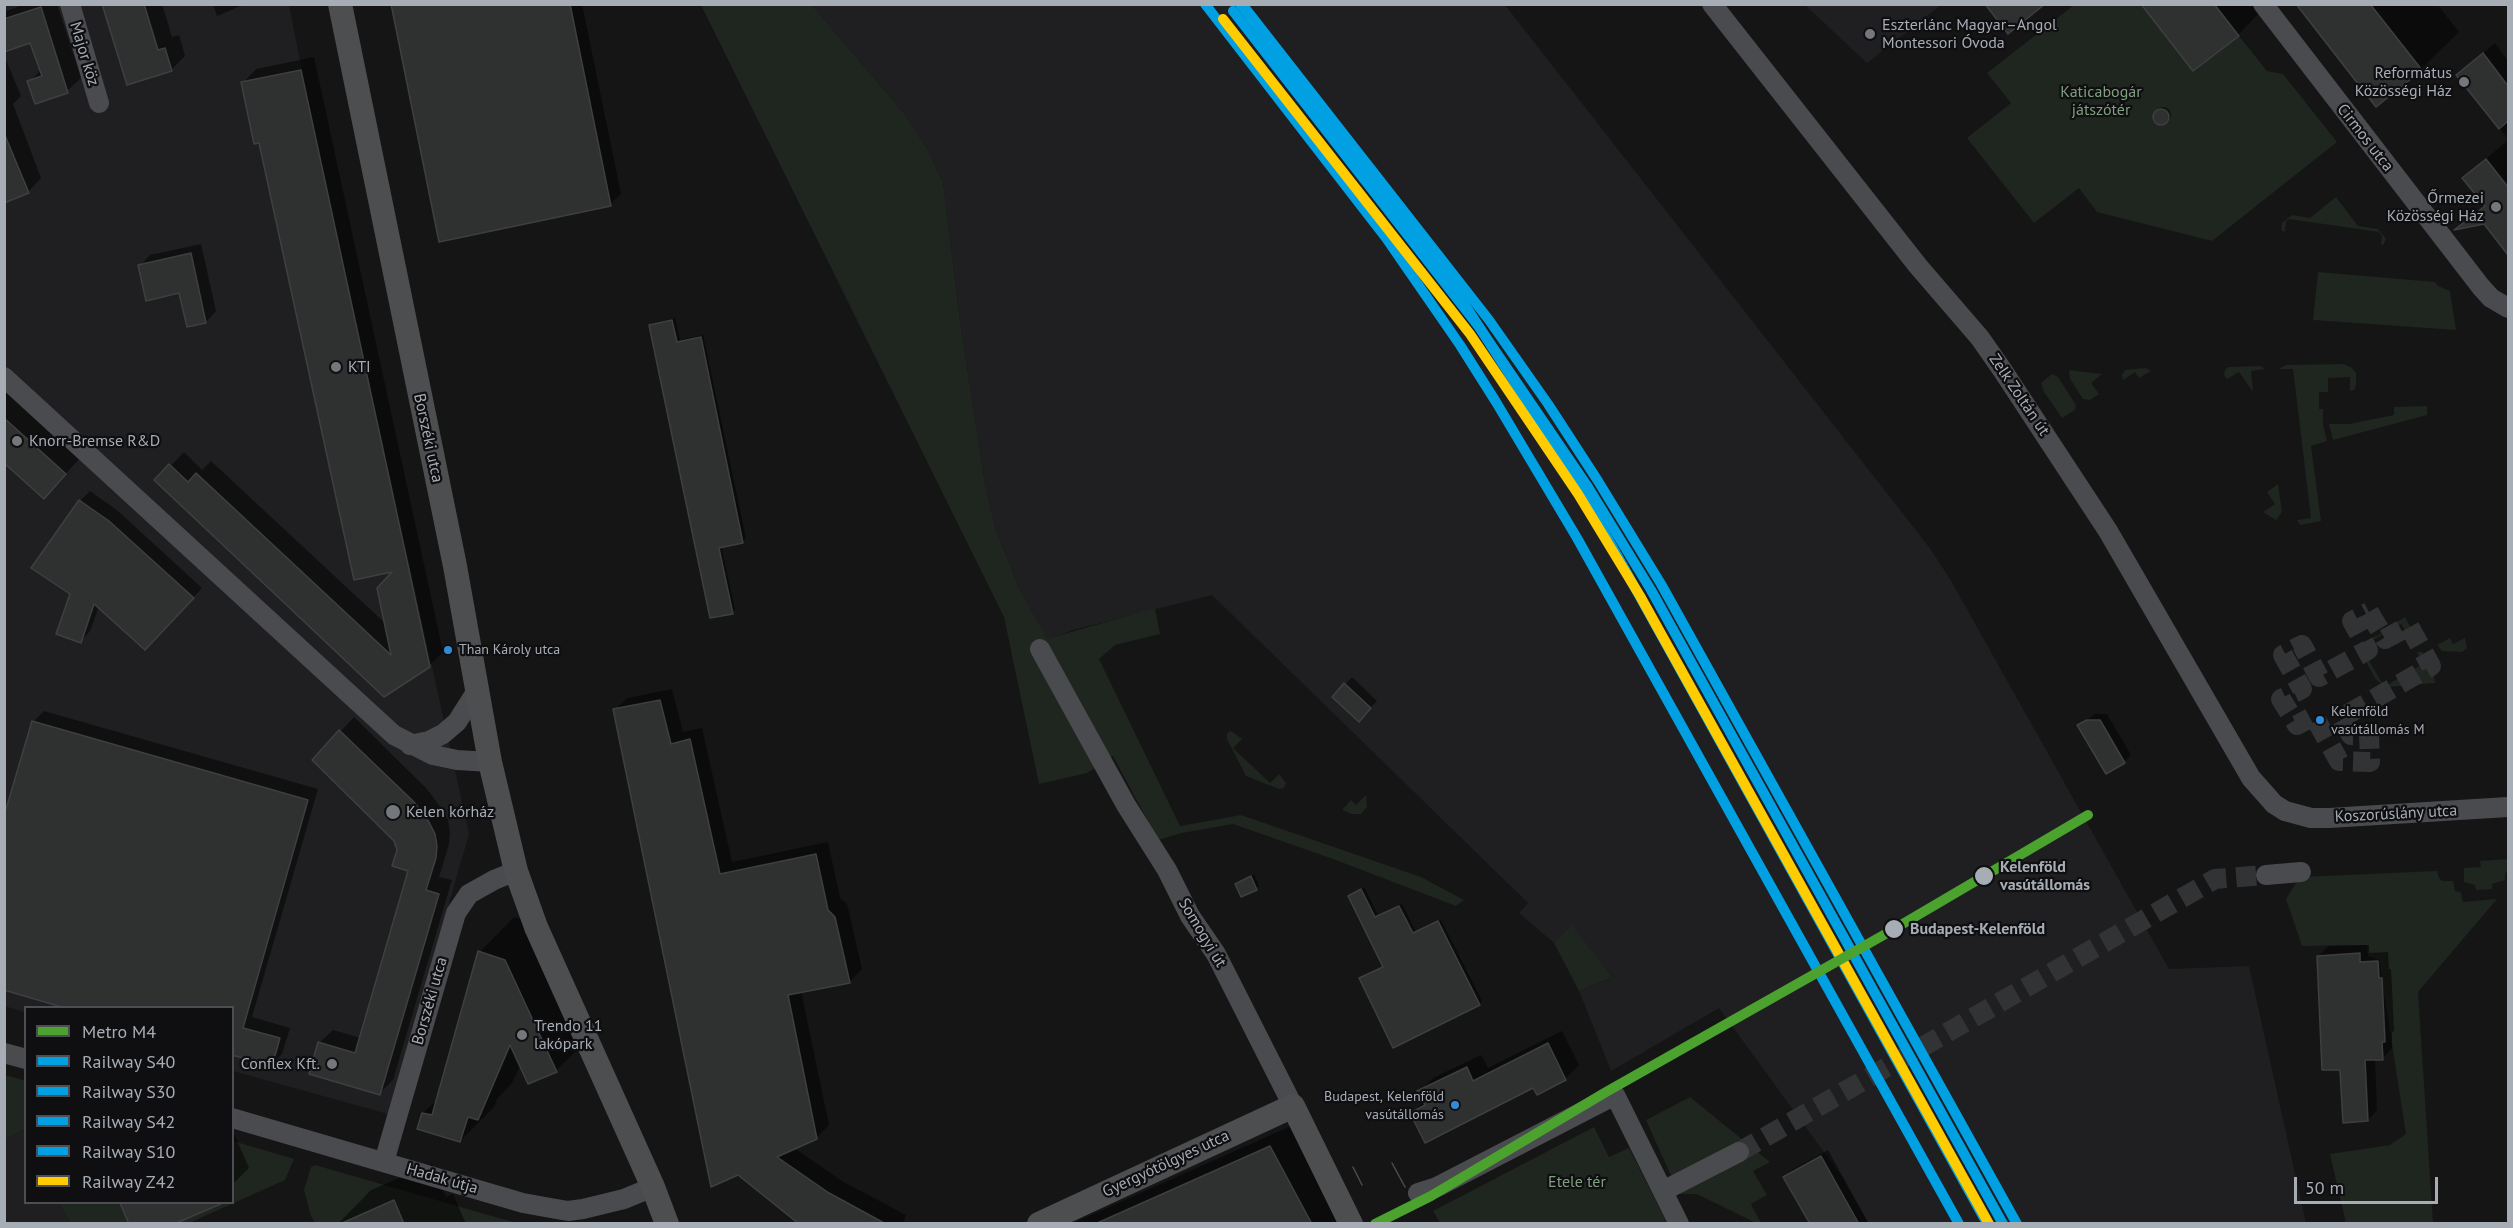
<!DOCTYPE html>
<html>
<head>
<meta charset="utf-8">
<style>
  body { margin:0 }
  #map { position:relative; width:2513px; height:1228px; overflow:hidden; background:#151515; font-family:"PT Sans",sans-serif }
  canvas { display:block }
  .frame { position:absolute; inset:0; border:6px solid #a7adb5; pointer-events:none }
  .legend { position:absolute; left:24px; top:1006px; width:210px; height:198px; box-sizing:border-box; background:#0f0f11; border:2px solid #4c4e53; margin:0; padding:8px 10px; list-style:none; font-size:18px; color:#a7adb5 }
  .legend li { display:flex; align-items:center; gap:12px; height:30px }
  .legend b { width:30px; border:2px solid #4c4e53 }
  .scale { position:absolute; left:2294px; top:1177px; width:144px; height:27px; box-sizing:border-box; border:3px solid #a7adb5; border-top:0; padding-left:8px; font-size:18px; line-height:21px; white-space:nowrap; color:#a7adb5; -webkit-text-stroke:4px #0f0f11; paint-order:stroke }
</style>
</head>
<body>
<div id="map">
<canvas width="2513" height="1228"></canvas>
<div class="frame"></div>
<ul class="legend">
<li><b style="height:8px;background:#4ca22f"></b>Metro M4</li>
<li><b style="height:8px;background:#00a0e3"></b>Railway S40</li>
<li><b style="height:8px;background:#00a0e3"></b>Railway S30</li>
<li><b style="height:8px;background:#00a0e3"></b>Railway S42</li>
<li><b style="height:8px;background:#00a0e3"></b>Railway S10</li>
<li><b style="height:8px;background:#fecc00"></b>Railway Z42</li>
</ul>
<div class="scale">50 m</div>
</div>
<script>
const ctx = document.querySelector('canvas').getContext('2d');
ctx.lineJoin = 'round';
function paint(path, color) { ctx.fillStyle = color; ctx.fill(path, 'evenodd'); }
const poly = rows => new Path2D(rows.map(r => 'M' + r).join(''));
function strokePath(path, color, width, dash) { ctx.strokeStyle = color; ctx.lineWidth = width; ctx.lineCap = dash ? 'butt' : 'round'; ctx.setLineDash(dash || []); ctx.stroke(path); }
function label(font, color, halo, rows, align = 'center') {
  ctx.font = font + ' "PT Sans",sans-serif'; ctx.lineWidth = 4.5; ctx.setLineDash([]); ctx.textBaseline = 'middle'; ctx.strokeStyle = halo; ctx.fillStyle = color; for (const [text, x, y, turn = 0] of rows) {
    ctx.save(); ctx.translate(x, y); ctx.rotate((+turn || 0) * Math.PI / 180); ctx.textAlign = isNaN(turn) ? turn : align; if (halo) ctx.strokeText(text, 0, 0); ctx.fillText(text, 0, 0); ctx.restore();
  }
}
const built = poly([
  [5,5,289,5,314,132,469,834,388,1114,233,1071,232,1008,26,1008,25,1012,4,1006],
  [812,5,1505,5,1929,547,1950,579,2169,969,2249,966,2306,1223,1868,1223,1842,1177,1719,1008,1611,1071,1579,991,1612,977,1572,926,1554,943,1519,913,1528,903,1212,595,1073,630,1047,640,1019,588,995,527,985,484,961,328,943,182,927,149,906,116],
  [1805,5,1941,5,1867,63],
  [25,1129,26,1202,60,1203,70,1223,5,1223,4,1139]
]);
const green = poly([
  [2141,4,2193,71,2239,36,2267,71,2283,74,2337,142,2212,241,2097,212,2079,188,2034,223,1967,138,2011,103,1987,73,2074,5],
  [701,5,812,5,906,116,927,149,943,182,961,328,985,484,995,527,1019,588,1047,639,1155,608,1160,634,1115,645,1099,659,1180,826,1241,815,1421,877,1464,900,1456,906,1333,859,1233,824,1182,833,1158,840,1113,756,1087,773,1039,784,1004,617],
  [2336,197,2358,226,2378,229,2386,239,2383,245,2381,245,2382,236,2379,232,2289,219,2286,221,2285,232,2281,230,2282,223,2292,215,2310,218],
  [2318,272,2435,282,2438,286,2450,291,2456,330,2313,320],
  [2344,364,2352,368,2356,373,2356,385,2354,390,2350,391,2350,377,2328,378,2328,392,2319,392,2319,409,2323,409,2323,425,2327,441,2311,446,2321,521,2300,525,2297,520,2311,518,2293,369,2279,369,2286,365],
  [2261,366,2265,369,2251,371,2253,392,2239,372,2227,379,2224,375,2225,370,2229,367],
  [2146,368,2151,371,2139,378,2135,372,2123,380,2122,375,2125,370],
  [2069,370,2102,374,2091,383,2099,394,2090,400,2083,399,2070,379],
  [2052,374,2058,377,2076,405,2075,410,2062,418,2044,392,2041,383],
  [2427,406,2427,415,2333,440,2329,424,2349,424,2394,415,2394,407],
  [2278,484,2282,512,2276,520,2263,512,2275,504,2267,492],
  [2405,617,2411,628,2409,636,2401,624,2366,644,2373,656,2368,659,2382,683,2389,684,2423,664,2417,652,2422,652,2433,667,2435,683,2387,687,2382,685,2375,678,2357,645,2393,628,2392,625],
  [2450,638,2453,644,2465,638,2467,648,2462,652,2442,651,2437,645],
  [1231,731,1242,739,1233,748,1270,783,1279,774,1286,783,1284,788,1279,789,1246,776,1227,739,1227,733],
  [1366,795,1367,807,1361,814,1352,814,1342,810,1351,800,1356,805],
  [2508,859,2508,872,2505,873,2505,880,2492,884,2492,889,2476,890,2475,885,2464,882,2464,868,2481,867,2480,861],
  [2437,871,2439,878,2442,881,2453,881,2455,891,2461,892,2463,902,2497,899,2418,992,2433,1223,2346,1223,2330,1154,2390,1145,2406,1134,2379,960,2368,956,2367,945,2302,946,2286,899,2300,877],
  [1572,925,1612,977,1579,991,1554,943],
  [5,1075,26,1081,25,1129,5,1139],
  [1690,1097,1770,1162,1753,1171,1767,1195,1751,1204,1761,1223,1756,1223,1697,1194,1680,1194,1678,1191,1646,1120],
  [1594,1127,1609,1157,1629,1148,1667,1223,1440,1223,1433,1211],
  [233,1141,294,1159,285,1180,189,1223,70,1223,60,1203,232,1202],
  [315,1165,478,1212,517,1223,315,1223,311,1216,304,1190,311,1167]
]);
const shadow = poly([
  [25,4,57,4,81,78,67,91,29,82,41,70,31,41,4,50,4,12],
  [104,4,162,4,172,37,179,35,185,56,171,70],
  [213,4,245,4,217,16],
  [392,4,582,4,621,194,610,204],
  [2143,4,2268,4,2238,35],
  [2301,4,2437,4,2459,32,2421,69],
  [2495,43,2508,61,2508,139,2458,75],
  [4,55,21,96,13,104,41,178,28,192,4,201],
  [314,57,443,652,429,666,384,695,157,480,184,452,202,470,211,461,386,624,397,570,243,83,256,69],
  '2155 115a8 8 0 1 1 16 0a8 8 0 1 1-16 0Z',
  [2508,140,2508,253,2485,222,2459,227,2486,204,2464,178],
  [201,244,216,311,206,322,180,292,140,266,150,255],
  [675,318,680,340,703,335,746,538,743,541,721,546,735,609,732,612,650,326,653,323],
  [4,389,85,453,44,497,4,461],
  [90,491,118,511,202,588,155,639,99,606,90,631,81,641,72,594,34,567,80,501],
  [1352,677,1377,701,1359,720,1334,697],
  [672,689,683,732,702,728,732,862,828,842,840,898,847,904,862,969,850,981,801,991,829,1125,816,1138,794,1148,842,1181,906,1215,903,1224,803,1224,774,1203,615,710,627,698],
  [44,711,318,789,252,1017,290,1028,282,1054,271,1065,232,1053,232,1008,33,722],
  [2095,714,2107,714,2131,755,2124,762,2079,725],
  [354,717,427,789,442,809,448,820,450,832,449,844,439,877,452,880,393,1080,380,1093,319,1043,333,1030,361,1038,410,870,398,850,395,840,314,760],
  [1254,874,1259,886,1256,888,1237,884],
  [1364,887,1378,915,1402,904,1416,932,1441,920,1482,1001,1479,1004,1361,979,1384,966,1350,896],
  [514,917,540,925,591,1036,556,1071,521,1064,512,1083,497,1099,495,1106,460,1141,423,1113,438,1099,480,952],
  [2369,945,2369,953,2388,952,2389,969,2391,969,2394,1030,2392,1033,2392,1048,2383,1058,2375,1058,2377,1110,2368,1120,2341,1068,2319,956,2328,946],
  [1562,1031,1579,1065,1565,1079,1412,1113,1424,1101,1419,1092,1433,1078,1481,1055,1488,1068],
  [1291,1126,1343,1224,1071,1224],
  [232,1129,249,1168,232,1185],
  [1828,1150,1869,1224,1811,1224,1785,1177,1792,1170],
  [432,1164,446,1197,453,1194,466,1224,338,1224,371,1190],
  [122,1202,215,1202,212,1206,131,1224]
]);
const building = poly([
  [102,4,144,4,158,50,165,48,172,71,127,85,102,4],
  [391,4,570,4,611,206,439,242,391,4],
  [1985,4,2045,4,2008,34,1985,4],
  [2141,4,2214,4,2239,36,2193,71,2141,4],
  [2296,4,2370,4,2422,70,2376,107,2296,4],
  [41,7,68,93,35,104,27,81,42,76,30,43,4,52,4,19,41,7],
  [2483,53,2508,86,2508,121,2499,129,2456,75,2483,53],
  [301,70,430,667,384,697,154,480,169,464,188,482,196,473,391,655,377,588,392,572,354,580,259,143,254,144,241,82,301,70],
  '2153 117a8 8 0 1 1 16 0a8 8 0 1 1-16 0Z',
  [4,133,29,193,4,203,4,133],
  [2486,159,2508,187,2508,255,2484,224,2454,230,2485,206,2462,178,2486,159],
  [191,253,206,323,187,327,179,293,146,301,138,265,191,253],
  [672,320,677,342,701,337,743,543,719,548,733,614,710,618,649,325,672,320],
  [4,418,66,474,44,499,4,463,4,418],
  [79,500,109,521,194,598,145,650,94,604,81,643,56,634,70,594,31,568,79,500],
  [1344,683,1371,708,1359,722,1332,697,1344,683],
  [660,700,671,744,690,739,720,874,816,854,828,910,835,917,850,983,788,995,817,1139,777,1157,829,1193,886,1224,799,1224,738,1175,711,1187,613,709,660,700],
  [2087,720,2100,720,2125,763,2106,774,2077,725,2087,720],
  [32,721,308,800,243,1028,280,1038,272,1066,232,1055,232,1008,65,1008,4,990,4,816,32,721],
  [339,730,414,802,429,822,435,834,437,846,436,858,426,890,439,894,380,1095,309,1074,318,1042,355,1053,408,871,392,866,397,850,394,841,312,760,339,730],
  [1251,876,1257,890,1241,897,1235,884,1251,876],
  [1361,889,1375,917,1399,906,1413,933,1438,921,1480,1005,1393,1048,1359,978,1383,967,1348,896,1361,889],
  [478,951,505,960,557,1072,528,1084,510,1045,478,1120,468,1117,460,1142,417,1129,422,1113,432,1115,478,951],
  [2360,953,2360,962,2378,961,2379,978,2382,978,2385,1042,2382,1042,2383,1060,2365,1060,2368,1121,2343,1123,2340,1070,2322,1070,2317,956,2360,953],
  [1548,1043,1566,1080,1537,1095,1533,1088,1425,1143,1410,1113,1425,1105,1417,1091,1467,1067,1473,1081,1548,1043],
  [1270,1146,1312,1224,1095,1224,1241,1159,1270,1146],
  [1821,1156,1859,1224,1810,1224,1783,1177,1821,1156],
  [394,1200,404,1224,340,1224,394,1200],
  [120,1203,223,1203,174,1224,129,1224,120,1203]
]);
const minorTunnel = poly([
  [2369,612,2385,639,2409,626,2431,666,2341,718,2351,735,2369,735,2370,762,2339,761,2314,716,2297,725,2281,699,2302,689,2283,655,2302,645,2319,677,2368,650,2352,621,2369,612],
  [1739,1152,2215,879,2266,875]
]);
const minor = poly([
  [70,4,99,103],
  [1712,4,1918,266,1980,338,2003,371,2108,531,2251,778,2274,804,2285,811,2311,818,2329,818,2508,807],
  [2263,4,2481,287,2491,298,2508,308],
  [4,377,394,735,433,755,457,760,490,762],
  [1040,649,1126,805,1167,870,1190,916,1216,954,1293,1106],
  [410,745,429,741,443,734,457,722,476,692],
  [2266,875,2301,872],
  [4,1053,26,1059],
  [232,1118,523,1203,545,1207,568,1211,583,1209,624,1199,653,1187],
  [384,1162,456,913,469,894,494,880,516,871],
  [1663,1191,1739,1152],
  [1418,1193,1437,1187,1615,1095,1679,1224]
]);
const major = poly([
  [340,4,455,566,490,762,516,871,536,927,653,1187,667,1224],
  [1039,1224,1293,1106,1351,1224]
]);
const tram = poly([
  [1392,1163,1405,1187],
  [1353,1167,1362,1185]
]);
const rail1 = poly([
  [1242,4,1489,320,1548,404,1598,481,1661,584,2017,1224]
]);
const rail2 = poly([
  [1205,4,1386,238,1460,345,1496,402,1577,538,1959,1224]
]);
const rail3 = poly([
  [1233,11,1479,327,1588,487,1651,590,2003,1224]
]);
const rail4 = poly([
  [1240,4,1408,224,1458,294,1524,397,1603,530,1984,1218]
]);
const rail5 = poly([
  [1223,19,1470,334,1578,494,1640,596,1989,1224]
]);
const metro1 = poly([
  [1375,1224,1431,1196,1606,1092,1889,932,2088,815]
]);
const markers = [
  [1870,34,6,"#74787d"],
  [2464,82,6,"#74787d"],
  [2496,207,6,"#74787d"],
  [336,367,6,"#74787d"],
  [17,441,6,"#74787d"],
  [448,650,5,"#338bd7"],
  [2320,720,5,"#338bd7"],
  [393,812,8,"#74787d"],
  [1984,876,10,"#a7adb5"],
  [1894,929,10,"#a7adb5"],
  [522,1035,6,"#74787d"],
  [332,1064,6,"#74787d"],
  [1455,1105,5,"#338bd7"]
];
const busNames = [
  ["Than Károly utca",459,650],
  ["Kelenföld",2331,712],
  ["vasútállomás M",2331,730],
  ["Budapest, Kelenföld",1444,1097,"right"],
  ["vasútállomás",1444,1115,"right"]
];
const poiNames = [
  ["Eszterlánc Magyar–Angol",1882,25],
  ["Montessori Óvoda",1882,43],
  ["Református",2452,73,"right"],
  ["Közösségi Ház",2452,91,"right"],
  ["Őrmezei",2484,198,"right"],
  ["Közösségi Ház",2484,216,"right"],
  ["KTI",348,367],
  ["Knorr-Bremse R&D",29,441],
  ["Kelen kórház",406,812],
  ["Trendo 11",534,1026],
  ["lakópark",534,1044],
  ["Conflex Kft.",320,1064,"right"]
];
const streetNames = [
  ["Major köz",84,54,73],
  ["Cirmos utca",2365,138,52],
  ["Zelk Zoltán út",2019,395,56],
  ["Borszéki utca",428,438,78],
  ["Koszorúslány utca",2396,814,-3],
  ["Somogyi út",1202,933,59],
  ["Borszéki utca",430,1001,-74],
  ["Gyergyótölgyes utca",1166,1164,-25],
  ["Hadak útja",442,1179,16]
];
const parkNames = [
  ["Katicabogár",2101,92],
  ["játszótér",2101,110],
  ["Etele tér",1577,1182]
];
const stopNames = [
  ["Kelenföld",2000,867],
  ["vasútállomás",2000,885],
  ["Budapest-Kelenföld",1910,929]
];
paint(built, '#1f1f21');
paint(green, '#1f251f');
paint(shadow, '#0007');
paint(building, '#2f3030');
strokePath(building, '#3d3f41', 1.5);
strokePath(minorTunnel, '#323335', 20, [20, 10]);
strokePath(minor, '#4a4b4e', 20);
strokePath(major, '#4c4e50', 24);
strokePath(tram, '#4b4c4e', 1.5);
strokePath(rail1, '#00a0e3', 10);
strokePath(rail2, '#00a0e3', 10);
strokePath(rail3, '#00a0e3', 10);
strokePath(rail4, '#00a0e3', 10);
strokePath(rail5, '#fecc00', 10);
strokePath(metro1, '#4ca22f', 10);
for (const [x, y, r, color] of markers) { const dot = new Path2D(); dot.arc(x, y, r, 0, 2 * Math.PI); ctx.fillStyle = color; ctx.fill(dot); strokePath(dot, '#0f0f11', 2); }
label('14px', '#a7adb5', '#0f0f11', busNames, 'left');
label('16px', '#a7adb5', '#0f0f11', poiNames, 'left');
label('16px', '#a7adb5', '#0f0f11', streetNames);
label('16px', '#809f7f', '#0f0f11', parkNames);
label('bold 16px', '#a7adb5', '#0f0f11', stopNames, 'left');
</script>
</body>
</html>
